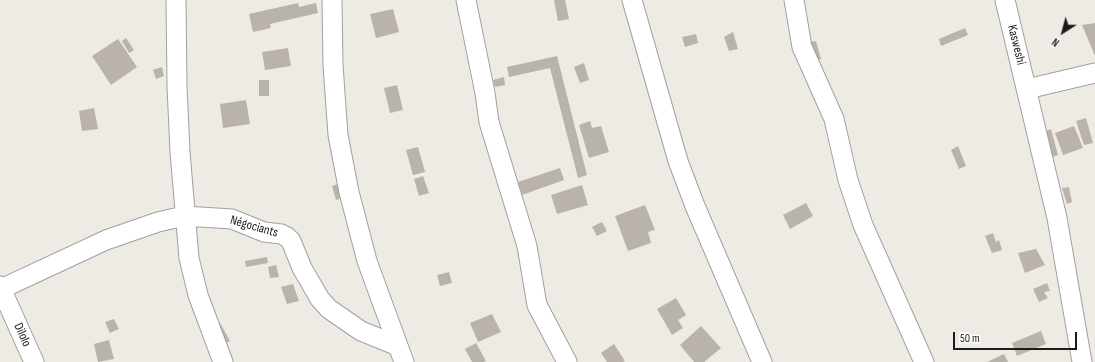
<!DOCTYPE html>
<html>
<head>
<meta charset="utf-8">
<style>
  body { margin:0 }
  #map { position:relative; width:1095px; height:362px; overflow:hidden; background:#edebe3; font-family:"Sofia Sans Condensed",sans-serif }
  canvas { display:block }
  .north { position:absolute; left:1043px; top:12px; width:40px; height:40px; -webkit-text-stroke:3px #fff; paint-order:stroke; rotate:216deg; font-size:11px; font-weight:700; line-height:16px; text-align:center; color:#1c1c1c }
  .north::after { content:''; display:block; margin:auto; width:14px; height:18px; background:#1c1c1c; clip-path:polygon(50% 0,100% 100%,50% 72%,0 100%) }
  .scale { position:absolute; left:953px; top:332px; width:124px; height:18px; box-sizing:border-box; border:2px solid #1c1c1c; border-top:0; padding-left:5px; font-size:12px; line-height:14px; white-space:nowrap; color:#1c1c1c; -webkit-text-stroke:3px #fff; paint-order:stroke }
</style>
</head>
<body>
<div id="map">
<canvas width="1095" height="362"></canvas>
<div class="north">N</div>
<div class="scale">50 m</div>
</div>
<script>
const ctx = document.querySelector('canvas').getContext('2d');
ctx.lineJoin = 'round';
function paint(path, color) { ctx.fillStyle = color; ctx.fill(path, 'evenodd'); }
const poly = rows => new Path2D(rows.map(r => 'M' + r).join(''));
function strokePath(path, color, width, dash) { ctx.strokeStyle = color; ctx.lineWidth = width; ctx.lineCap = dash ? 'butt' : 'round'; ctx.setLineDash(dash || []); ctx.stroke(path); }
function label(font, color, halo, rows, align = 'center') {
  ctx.font = font + ' "Sofia Sans Condensed",sans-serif'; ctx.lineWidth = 3.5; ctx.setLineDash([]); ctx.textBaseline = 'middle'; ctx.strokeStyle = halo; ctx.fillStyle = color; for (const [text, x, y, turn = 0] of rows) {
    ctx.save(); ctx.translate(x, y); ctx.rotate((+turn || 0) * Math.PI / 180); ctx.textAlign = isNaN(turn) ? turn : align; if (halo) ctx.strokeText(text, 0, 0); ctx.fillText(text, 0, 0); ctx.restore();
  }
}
const building = poly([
  [554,0,565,0,569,19,558,21],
  [298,3,299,7,316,3,318,13,270,24,271,28,253,32,249,14],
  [393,9,399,32,376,38,370,14],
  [1095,23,1095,56,1082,25],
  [965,28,968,35,941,46,939,39],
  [733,32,738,49,729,51,724,37],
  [696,34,698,43,685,47,682,37],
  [126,38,134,50,129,53,122,41],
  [118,39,137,67,111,85,92,56],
  [816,41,821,59,813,61,808,42],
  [288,48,291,66,265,70,262,52],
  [557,56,587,175,578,178,550,68,509,77,507,67],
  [584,63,589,80,580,83,574,67],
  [162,67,164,76,156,79,153,70],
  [504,77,505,85,495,87,493,80],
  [259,80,269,80,269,96,259,96],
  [397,85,403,110,390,113,384,88],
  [246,100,250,124,223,128,220,104],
  [94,108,98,129,82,131,79,111],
  [1086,118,1093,143,1084,145,1076,121],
  [590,121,592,128,601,126,609,152,589,158,579,125],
  [1074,126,1083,148,1063,155,1055,133],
  [1051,129,1058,155,1050,158,1042,133],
  [958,146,966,166,959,169,951,150],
  [418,147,425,172,413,175,406,150],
  [560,168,564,180,522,195,518,182],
  [423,176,429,193,419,196,414,179],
  [341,183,346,197,336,200,332,186],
  [582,185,588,205,557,214,551,195],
  [1069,187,1072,202,1067,204,1062,188],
  [806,203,813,216,790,229,783,215],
  [645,205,655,230,648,232,651,243,628,251,615,216],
  [602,222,607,231,597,236,592,227],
  [993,233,996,242,999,240,1002,250,992,253,985,236],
  [1036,249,1045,265,1025,273,1018,253],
  [267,257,268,263,246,267,245,261],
  [276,265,279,277,270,278,268,267],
  [449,272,452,283,440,286,437,275],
  [1047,283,1050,291,1044,292,1048,298,1039,302,1033,289],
  [293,284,299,301,287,304,281,287],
  [676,298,686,315,678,320,683,328,672,335,657,309],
  [492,314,501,332,478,342,470,323],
  [114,319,119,329,110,333,105,322],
  [220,323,230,341,220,346,211,328],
  [701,326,721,348,704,362,694,362,680,345],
  [1041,331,1046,344,1017,356,1012,343],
  [109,340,114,359,98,362,94,344],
  [476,343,486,361,483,362,472,362,465,349],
  [614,344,625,361,623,362,607,362,601,353],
  [1004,354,1008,362,987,362]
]);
const minor = poly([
  [176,0,177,86,180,152,189,258,198,295,223,362],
  [332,0,333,65,338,135,349,192,367,261,404,362],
  [466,0,485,93,489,122,527,246,537,305,567,362],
  [632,0,678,161,695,206,762,362],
  [794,0,802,47,834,119,848,180,863,225,924,362],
  [1005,0,1057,218,1082,362],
  [1027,89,1095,73],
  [0,286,34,362],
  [1,289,106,240,158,222,184,216,232,219,264,232,281,234,287,237,291,241,302,268,320,299,329,309,361,331,398,346]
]);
const streetNames = [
  ["Kasweshi",1016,45,76],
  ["Négociants",254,227,16],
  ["Dilolo",22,335,66]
];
paint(building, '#b9b3ac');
strokePath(minor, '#a0a0a0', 21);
strokePath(minor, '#fff', 19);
label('13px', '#1c1c1c', '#fff', streetNames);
</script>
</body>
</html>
